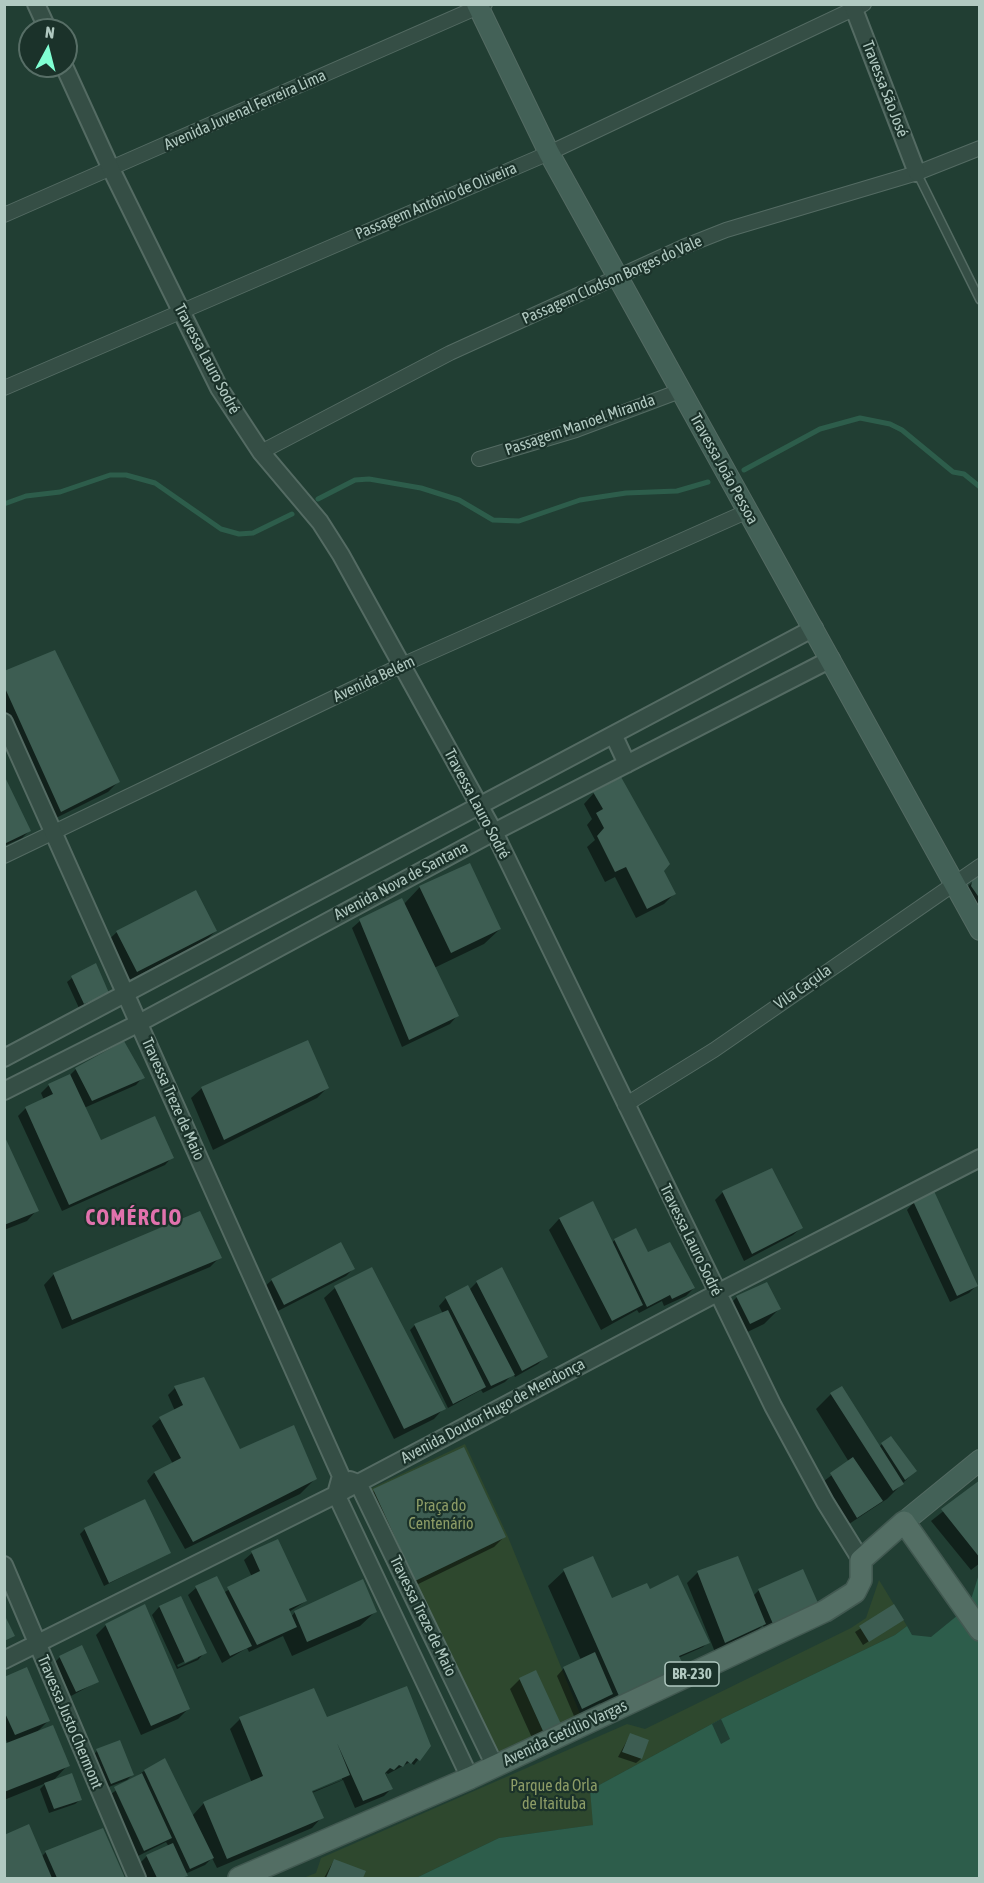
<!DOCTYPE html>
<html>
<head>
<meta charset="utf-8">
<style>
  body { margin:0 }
  #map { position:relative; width:984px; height:1883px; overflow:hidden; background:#213e33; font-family:"Asap Condensed",sans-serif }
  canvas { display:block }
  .frame { position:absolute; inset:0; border:6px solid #b1c9c1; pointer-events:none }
  .north { position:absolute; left:18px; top:18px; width:60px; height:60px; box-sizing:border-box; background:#1b322a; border:2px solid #576e66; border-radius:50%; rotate:7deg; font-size:16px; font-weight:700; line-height:24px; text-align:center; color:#b1c9c1 }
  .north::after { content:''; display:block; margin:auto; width:21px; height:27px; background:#80ffd3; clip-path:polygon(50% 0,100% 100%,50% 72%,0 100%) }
</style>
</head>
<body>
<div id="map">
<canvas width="984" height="1883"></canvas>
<div class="frame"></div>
<div class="north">N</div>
</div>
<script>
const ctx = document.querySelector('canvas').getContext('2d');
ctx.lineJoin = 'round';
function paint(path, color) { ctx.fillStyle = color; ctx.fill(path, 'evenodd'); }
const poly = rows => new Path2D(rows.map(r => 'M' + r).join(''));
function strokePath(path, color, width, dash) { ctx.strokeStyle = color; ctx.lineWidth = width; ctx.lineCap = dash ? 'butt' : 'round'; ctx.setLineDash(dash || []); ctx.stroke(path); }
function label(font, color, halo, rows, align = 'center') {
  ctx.font = font + ' "Asap Condensed",sans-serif'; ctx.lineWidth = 4.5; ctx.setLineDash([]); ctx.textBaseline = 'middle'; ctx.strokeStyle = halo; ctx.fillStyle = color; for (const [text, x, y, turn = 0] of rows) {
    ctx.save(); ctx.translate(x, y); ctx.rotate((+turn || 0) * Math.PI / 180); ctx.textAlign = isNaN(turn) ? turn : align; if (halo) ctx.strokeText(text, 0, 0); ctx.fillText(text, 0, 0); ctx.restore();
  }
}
const green = poly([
  [465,1444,508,1537,581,1716,497,1753,370,1489],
  [879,1580,907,1626,895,1635,721,1719,590,1790,594,1825,499,1838,416,1878,303,1878,316,1873,321,1858,627,1724,645,1729,851,1628,866,1618]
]);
const water = poly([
  [979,1574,979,1878,416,1878,499,1838,593,1825,590,1790,721,1719,895,1635,907,1626,912,1635,931,1637,969,1606]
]);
const pier = poly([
  [721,1719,730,1739,721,1744,712,1724]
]);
const shadow = poly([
  [4,672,118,782,108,792,50,821,4,718],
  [4,779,29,831,22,838,4,846],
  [594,793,662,871,674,894,664,904,636,918,615,877,605,882,587,847,595,840,587,825,592,819,584,804],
  [980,876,980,919,966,888],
  [420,887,500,929,484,944,434,968,457,1016,450,1024,402,1047,352,928,360,921,404,904],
  [195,892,216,931,205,941,127,981,106,942,117,932],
  [72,978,107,992,79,1008,67,982],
  [76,1069,143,1077,136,1085,84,1108,100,1142,172,1157,165,1165,62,1211,18,1116,26,1108,44,1100,41,1093,49,1085,68,1077],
  [202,1088,327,1088,317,1098,213,1150,191,1098],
  [4,1139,37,1210,27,1221,4,1230],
  [723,1192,801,1228,793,1235,744,1261,715,1200],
  [914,1202,976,1286,969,1293,950,1302,907,1210],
  [592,1203,611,1243,615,1240,694,1288,686,1296,664,1306,662,1301,639,1313,637,1310,601,1330,549,1230,559,1219],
  [220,1257,210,1267,62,1329,44,1285,54,1274],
  [353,1269,346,1276,276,1312,264,1287,272,1280],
  [372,1269,444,1408,434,1419,394,1439,324,1298,335,1288],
  [477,1282,546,1356,538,1364,515,1377,513,1374,505,1382,483,1393,481,1390,448,1408,410,1330,415,1325,443,1314,439,1306,446,1298,469,1290],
  [766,1284,779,1309,764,1324,735,1338,721,1313,737,1297],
  [175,1388,239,1451,315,1479,300,1494,185,1549,147,1481,154,1473,173,1464,152,1426,160,1419,175,1411,168,1395],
  [831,1394,879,1447,882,1444,910,1476,887,1499,849,1524,824,1481,849,1462,816,1409],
  [463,1449,504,1537,494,1547,404,1591,363,1501,374,1491],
  [980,1482,980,1563,971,1570,931,1521],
  [85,1529,169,1553,104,1586,80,1534],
  [252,1553,306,1601,289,1612,291,1617,295,1612,376,1611,360,1626,292,1656,283,1636,249,1652,247,1648,222,1663,188,1595,196,1588,216,1578,223,1593,252,1577,244,1560],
  [564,1571,611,1600,649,1592,708,1642,703,1647,678,1658,682,1666,603,1710,600,1703,574,1716,557,1676,564,1668,581,1660,548,1586],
  [698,1572,753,1596,759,1590,817,1603,765,1630,763,1625,754,1634,715,1652,687,1583],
  [180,1598,205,1652,198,1660,177,1669,152,1615,159,1607],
  [198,1655,198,1658,178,1667,177,1665],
  [893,1607,902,1620,863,1645,855,1632],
  [106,1625,189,1708,178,1719,141,1735,96,1635],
  [60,1657,97,1682,71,1696,55,1662],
  [4,1678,48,1721,36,1733,68,1765,52,1782,80,1800,75,1804,49,1813,40,1789,46,1783,4,1800,4,1745,8,1744,4,1736],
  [520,1679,559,1724,533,1740,510,1689],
  [240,1719,325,1720,429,1746,414,1765,410,1762,388,1774,385,1772,392,1788,384,1796,355,1808,343,1780,312,1793,322,1817,312,1828,217,1868,212,1858,205,1865,185,1874,183,1878,146,1878,139,1864,147,1856,169,1847,166,1842,136,1857,108,1796,144,1771,192,1816,204,1803,252,1783,230,1729],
  [342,1777,342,1780,307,1794,305,1792],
  [630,1735,647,1741,641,1759,636,1763,618,1757],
  [97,1751,132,1775,127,1780,106,1788,92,1756],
  [102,1830,123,1878,4,1878,4,1836,41,1857,46,1852],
  [334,1860,364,1872,361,1878,324,1878]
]);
const stream = poly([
  [744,470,820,429,860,418,890,424,902,430,953,472,964,474,980,487],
  [318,499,355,480,369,479,421,488,459,500,493,520,519,521,580,500,626,493,677,491,708,482],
  [4,504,26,496,60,492,110,475,126,475,155,483,221,529,239,534,253,533,292,514]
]);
const building = poly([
  [55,650,120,782,61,812,4,686,4,671],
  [4,775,31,831,4,844],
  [621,777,670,864,664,871,676,894,647,909,626,867,615,872,597,836,604,828,596,813,603,809,593,792],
  [470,863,501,929,451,953,419,886],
  [980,874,980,899,971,886,973,878],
  [196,890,217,931,137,972,116,931],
  [402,898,459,1016,409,1040,359,919],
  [96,963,109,993,84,1004,71,976],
  [308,1040,329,1088,224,1140,201,1087],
  [124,1041,145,1078,92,1101,75,1068],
  [70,1074,101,1140,155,1116,174,1158,69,1205,25,1107,53,1094,48,1084],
  [4,1135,39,1211,4,1225],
  [772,1168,803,1228,752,1254,722,1191],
  [934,1191,978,1286,957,1296,913,1201],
  [593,1201,643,1305,612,1321,559,1218],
  [200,1211,222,1258,72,1320,53,1273],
  [636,1228,648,1252,670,1242,695,1288,672,1299,670,1295,647,1307,614,1239],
  [341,1242,355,1269,284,1305,271,1279],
  [372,1267,446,1409,404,1429,334,1286],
  [502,1267,548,1357,522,1371,476,1281],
  [767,1282,781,1309,750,1324,736,1296],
  [468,1285,515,1375,491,1386,445,1297],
  [448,1310,486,1387,453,1404,414,1324],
  [204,1377,240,1449,294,1425,317,1479,193,1542,154,1472,181,1458,159,1417,183,1405,174,1386],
  [842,1386,904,1484,893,1491,830,1393],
  [891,1436,917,1471,905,1480,881,1443],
  [464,1447,506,1537,415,1581,373,1489],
  [853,1457,883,1501,857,1518,830,1473],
  [980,1480,980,1558,941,1509],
  [145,1499,171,1553,109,1583,84,1528],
  [278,1539,307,1601,289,1609,297,1627,257,1645,227,1587,260,1571,251,1551],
  [593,1556,612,1598,647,1583,650,1589,678,1575,710,1643,679,1656,684,1666,619,1696,563,1569],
  [738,1556,766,1624,725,1643,697,1571],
  [803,1569,818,1603,773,1624,758,1589],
  [217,1576,252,1646,230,1656,195,1586],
  [363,1579,377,1612,307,1642,294,1611],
  [181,1596,207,1653,185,1663,159,1606],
  [145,1604,190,1709,151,1726,105,1624],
  [894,1604,904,1620,869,1642,859,1626],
  [4,1614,15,1636,4,1641],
  [82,1645,99,1682,76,1692,59,1656],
  [595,1652,613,1694,582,1709,563,1667],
  [27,1667,50,1721,15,1735,4,1711,4,1677],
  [536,1670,561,1724,543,1731,519,1678],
  [407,1686,431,1746,420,1761,416,1758,411,1764,407,1761,403,1767,399,1765,394,1770,390,1768,385,1773,393,1789,363,1801,337,1743,350,1775,312,1791,324,1818,227,1859,203,1802,263,1776,239,1717,314,1688,327,1717],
  [53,1725,70,1766,4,1792,4,1744],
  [630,1733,649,1740,642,1759,622,1752],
  [120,1740,134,1775,111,1784,96,1749],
  [165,1758,214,1858,190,1869,144,1770],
  [72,1773,82,1800,54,1809,44,1783],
  [142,1773,172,1838,144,1851,114,1787],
  [29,1824,52,1878,4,1878,4,1835],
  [103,1828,125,1878,57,1878,45,1851],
  [173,1843,188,1876,181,1878,157,1878,146,1855],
  [334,1859,366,1871,363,1878,326,1878]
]);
const service = poly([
  [917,173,980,300]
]);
const minor = poly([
  [4,215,485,4],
  [4,388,549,153,864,4],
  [261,452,450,353,683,247,726,230,917,173,980,148],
  [479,459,576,430,680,391],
  [4,856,402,665,748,511],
  [625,1105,714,1050,980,866]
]);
const tertiary = poly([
  [36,4,48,30],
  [852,4,917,173],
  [64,66,111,169,219,388,261,452,320,522,341,555,494,832,773,1406,825,1502,861,1560],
  [4,722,341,1476,336,1494,470,1778],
  [614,736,627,764],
  [4,1058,814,628],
  [4,1091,139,1023,494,832,831,659],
  [350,1480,358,1483,495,1766],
  [4,1565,137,1878],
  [4,1660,345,1490,717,1293,980,1158]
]);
const secondary = poly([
  [477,4,549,153,980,930],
  [904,1522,980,1460]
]);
const primary = poly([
  [239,1878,470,1778,825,1611,855,1592,861,1580,861,1560,904,1522,980,1630]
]);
const shields = [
  [692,1674,54]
];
const shieldNames = [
  ["BR-230",692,1674]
];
const streetNames = [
  ["Travessa São José",885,89,69],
  ["Avenida Juvenal Ferreira Lima",245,110,-24],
  ["Passagem Antônio de Oliveira",436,201,-23],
  ["Passagem Clodson Borges do Vale",612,280,-24],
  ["Travessa Lauro Sodré",207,359,62],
  ["Passagem Manoel Miranda",580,425,-19],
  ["Travessa João Pessoa",724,469,61],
  ["Avenida Belém",374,679,-25],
  ["Travessa Lauro Sodré",477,804,62],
  ["Avenida Nova de Santana",401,881,-28],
  ["Vila Caçula",803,987,-35],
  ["Travessa Treze de Maio",173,1099,66],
  ["Travessa Lauro Sodré",691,1240,64],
  ["Avenida Doutor Hugo de Mendonça",493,1411,-28],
  ["Travessa Treze de Maio",423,1616,64],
  ["Travessa Justo Chermont",70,1722,67],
  ["Avenida Getúlio Vargas",565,1733,-25]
];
const parkNames = [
  ["Praça do",441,1506],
  ["Centenário",441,1524],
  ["Parque da Orla",554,1786],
  ["de Itaituba",554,1804]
];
const districtNames = [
  ["COMÉRCIO",134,1218]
];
paint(green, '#2e482e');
paint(water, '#2d5d4b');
paint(pier, '#213e33');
paint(shadow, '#0007');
strokePath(stream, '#2d5d4b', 5);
paint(building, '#3d5d52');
strokePath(service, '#546b63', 10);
strokePath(minor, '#546b63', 16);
strokePath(tertiary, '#546b63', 20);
strokePath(secondary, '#546b63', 22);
strokePath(primary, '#425951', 24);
strokePath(service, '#354e45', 7);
strokePath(minor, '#354e45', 14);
strokePath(tertiary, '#354e45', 16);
strokePath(secondary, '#436157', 20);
strokePath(primary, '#536e64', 21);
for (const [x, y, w] of shields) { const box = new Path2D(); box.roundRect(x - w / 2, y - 12, w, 24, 4.5); ctx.fillStyle = '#1b322a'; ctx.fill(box); strokePath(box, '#b1c9c1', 1.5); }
label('bold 15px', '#b1c9c1', null, shieldNames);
label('16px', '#b1c9c1', '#1b322a', streetNames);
label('16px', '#8d9c66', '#1b322a', parkNames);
ctx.letterSpacing = '1.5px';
label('bold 22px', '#e172ad', '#1b322a', districtNames);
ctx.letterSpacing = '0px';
</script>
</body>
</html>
